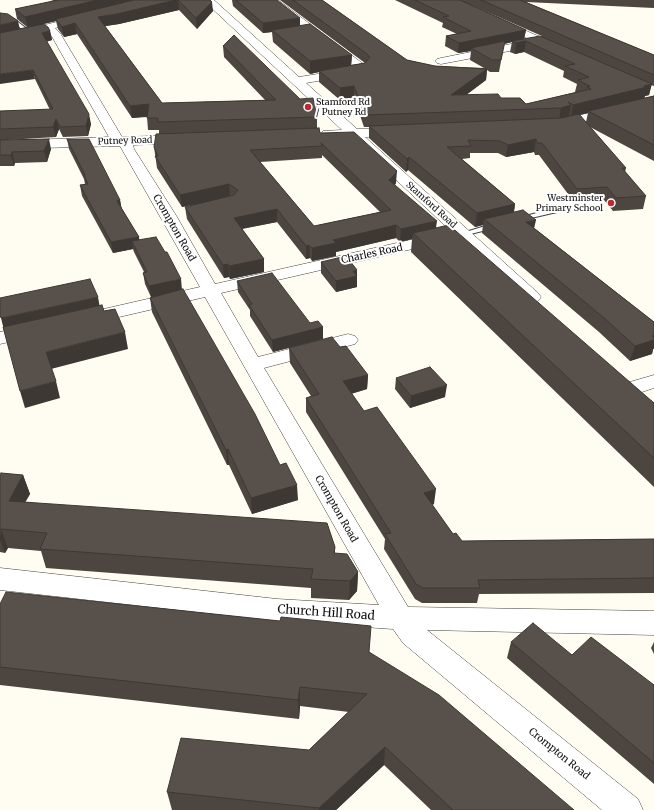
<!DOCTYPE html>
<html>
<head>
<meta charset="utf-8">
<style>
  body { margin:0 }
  canvas { display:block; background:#fffcf1 }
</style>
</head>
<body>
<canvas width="654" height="810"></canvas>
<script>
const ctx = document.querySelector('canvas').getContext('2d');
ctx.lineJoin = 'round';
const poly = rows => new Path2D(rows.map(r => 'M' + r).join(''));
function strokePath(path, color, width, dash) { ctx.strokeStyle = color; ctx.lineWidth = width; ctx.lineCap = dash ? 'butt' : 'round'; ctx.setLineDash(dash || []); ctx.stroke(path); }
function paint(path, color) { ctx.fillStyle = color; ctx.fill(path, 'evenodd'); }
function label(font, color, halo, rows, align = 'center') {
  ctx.font = font + ' Merriweather,serif'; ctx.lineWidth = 4; ctx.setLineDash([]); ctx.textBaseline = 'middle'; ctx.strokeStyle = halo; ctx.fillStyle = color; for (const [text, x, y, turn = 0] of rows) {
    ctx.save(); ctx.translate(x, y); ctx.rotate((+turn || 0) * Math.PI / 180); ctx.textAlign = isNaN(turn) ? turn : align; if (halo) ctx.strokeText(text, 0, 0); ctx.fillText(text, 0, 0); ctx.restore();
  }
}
const service = poly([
  [0,18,14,19,31,32,27,33,11,21,0,20,0,18],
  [567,205,571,207,570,209,518,221,514,219,567,205],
  [495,223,498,223,498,227,463,236,459,234,495,223]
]);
const minor = poly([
  [203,0,214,0,299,77,355,68,267,0,278,0,366,66,368,68,364,73,306,83,357,129,401,129,403,132,401,135,396,136,365,137,538,293,541,297,538,301,532,302,526,301,350,137,323,137,321,134,323,131,342,130,203,0],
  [443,0,456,0,563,47,564,49,559,52,541,45,441,64,437,63,435,61,437,59,441,58,531,40,443,0],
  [85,15,89,16,90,18,89,20,55,28,60,33,122,137,183,135,188,136,190,139,188,142,183,143,133,145,134,149,177,217,215,284,441,233,447,235,449,238,447,241,221,293,258,357,348,334,355,336,358,340,355,344,264,368,408,607,654,611,654,635,427,630,638,799,643,810,602,810,403,643,393,629,277,621,0,590,0,568,277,599,379,605,205,297,89,324,82,322,80,318,82,314,200,287,120,146,0,149,0,141,109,137,51,35,45,31,0,42,0,36,85,15],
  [654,98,654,106,555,129,548,125,550,122,654,98],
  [33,325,40,327,42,331,40,335,0,344,0,332,33,325],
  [654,375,654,388,630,396,623,394,620,389,623,384,654,375]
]);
const wall = poly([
  [51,0,210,0,213,11,197,29,179,10,119,24,105,26,162,103,265,100,224,57,223,46,317,117,317,128,320,133,396,183,395,185,436,228,654,403,654,487,411,252,412,239,400,242,396,238,336,252,336,256,312,261,310,258,306,259,277,222,242,229,264,259,264,272,230,279,229,277,224,278,187,219,185,207,195,204,182,207,157,168,154,147,159,134,159,130,148,130,147,117,132,118,77,34,64,37,58,29,56,21,43,24,50,31,52,40,46,42,91,124,88,136,63,137,59,129,56,137,7,140,51,149,47,162,15,163,14,166,0,166,0,111,50,110,35,79,20,29,27,27,17,19,15,9,54,1],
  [322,155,380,212,314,226,260,162,322,158],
  [232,0,277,0,300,25,352,55,351,65,365,63,280,0,322,0,407,60,435,66,484,68,470,60,471,51,458,53,445,46,446,36,457,34,442,27,443,23,395,0,654,0,654,8,526,2,654,55,654,86,651,85,649,95,645,96,644,98,654,96,654,161,590,127,626,168,625,172,646,196,643,209,613,211,604,200,574,202,539,155,535,155,534,152,506,157,498,153,470,153,470,158,462,159,515,204,514,212,534,228,654,322,654,349,653,349,652,354,630,361,599,332,482,233,483,225,475,227,408,170,406,172,369,138,369,127,364,127,354,98,340,100,319,82,319,72,310,74,273,42,272,32,263,33,233,6],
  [469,4,542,36,524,39,526,30],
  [512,42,510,52,515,54,524,52,564,71,563,77,577,84,575,92,576,92,526,104,501,98,466,95,486,80,487,70,490,72,499,72,504,44],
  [588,113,586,122,579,115],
  [67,139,120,200,121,207,139,237,139,240,182,289,298,500,252,514,229,465,227,465,152,312,150,298,151,297,145,284,143,273,144,272,134,252,133,249,113,253,82,196,80,185,85,184,84,179,69,149],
  [321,262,357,276,357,287,336,292,321,273],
  [237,281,310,323,323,327,323,339,273,352,250,316,250,310,238,292],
  [340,347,368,375,367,389,351,394,434,504,432,505,453,534,462,541,654,539,654,593,479,594,477,603,422,603,415,599,384,549,385,539,306,412,306,398,311,396,290,363,289,348],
  [396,378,445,397,410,408,395,389],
  [0,475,23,475,30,494,25,502,335,547,335,553,358,572,357,591,349,600,311,598,311,588,46,568,41,551,8,548,5,553,0,552],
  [0,604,369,652,574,810,431,810,384,765,336,810,172,810,167,792,309,750,349,712,300,706,299,719,0,685],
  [511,642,572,655,654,685,654,784,507,658],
  [654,642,654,654,651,648]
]);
const shadedWall = poly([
  [98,0,140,0,56,19,56,21,28,28,25,17],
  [176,0,178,0,179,10,119,24,100,27,98,17],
  [212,2,213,11,197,29,196,18],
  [300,18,300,28,272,30,272,32,263,33,263,23],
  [18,21,20,30,0,35,0,25],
  [75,23,77,34,64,37,62,27],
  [526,30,524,39,512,41,512,42,504,44,499,72,501,60,471,48,471,51,458,53,459,43],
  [50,31,52,40,44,42,42,33],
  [526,41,524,52,515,54,516,43],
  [352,55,351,67,319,71,319,72,310,74,310,61],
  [487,69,486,80,450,107,451,95],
  [33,70,35,79,0,84,0,74],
  [652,84,649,95,645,96,644,99,588,111,588,113,571,117,573,105],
  [354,86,354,98,340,100,340,88],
  [149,104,151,116,132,118,130,106],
  [571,105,569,117,559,120,561,108],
  [89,114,91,124,88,136,86,126],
  [56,119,59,129,56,137,53,127],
  [49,139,51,149,47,162,44,151],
  [536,139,534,152,506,157,508,145],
  [12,152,15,163,14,166,11,155],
  [409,157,408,170,406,172,407,159],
  [397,171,396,183,389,192,389,180],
  [229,184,230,197,182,207,180,195],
  [120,200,122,210,117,201],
  [515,204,513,217,484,219,483,225,475,227,477,213],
  [277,209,277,222,235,230,234,218],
  [536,220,533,233,526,222],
  [437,221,435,234,413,233,412,239,400,242,401,229],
  [396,225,396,238,336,252,336,256,312,261,312,248,333,240],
  [139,237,140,247,132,241,133,249,113,253,111,242],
  [309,245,310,258,306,259,306,246],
  [264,259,264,272,230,279,229,266],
  [228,264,229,277,224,278,223,265],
  [357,270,357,287,336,292,336,281,353,271],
  [181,279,182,290,151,297,149,286],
  [98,297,100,308,4,330,1,318],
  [323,327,323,339,273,352,272,340],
  [125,332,128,349,51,369,46,352],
  [654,335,654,349,653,349,652,354,630,361,635,346],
  [368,375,367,389,343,396,343,381],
  [56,381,60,398,25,408,20,391],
  [447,385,445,397,410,408,411,396],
  [228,449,229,465,227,465,226,450],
  [23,475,30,494,15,520,9,501],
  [297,485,298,500,252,514,251,498],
  [436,489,434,504,423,508,424,493],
  [1,529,8,548,5,553,0,540],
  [358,572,357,591,349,600,350,581],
  [300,687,300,706,299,719,298,700],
  [385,747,384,765,336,810,319,810,319,808]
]);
const building = poly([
  [58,0,98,0,25,17,15,9,58,0],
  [134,0,176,0,117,14,98,17,162,103,276,100,223,46,234,35,300,99,313,98,317,117,158,122,158,118,147,118,149,104,130,106,75,23,62,27,56,19,134,0],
  [178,0,210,0,212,2,196,18,178,0],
  [236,0,277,0,300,18,263,23,236,0],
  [293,0,322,0,407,60,435,66,487,69,451,95,498,94,501,98,520,98,526,104,591,89,587,87,590,86,578,80,589,77,565,66,575,64,526,41,516,43,512,41,540,36,652,84,644,86,647,87,573,105,568,102,571,105,561,108,365,115,354,86,340,88,319,71,365,63,370,57,367,54,293,0],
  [415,0,460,0,526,30,459,43,446,36,471,31,443,17,449,16,415,0],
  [481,0,520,0,654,55,654,75,481,0],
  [0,13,8,14,18,21,0,25,0,13],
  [43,24,48,27,50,31,42,33,89,114,86,126,60,127,56,119,53,127,0,129,0,111,53,109,33,70,0,74,0,33,43,24],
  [310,24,352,55,310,61,272,30,310,24],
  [505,41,501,60,492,60,471,48,505,41],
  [654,96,654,145,588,111,654,96],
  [579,114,626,168,622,168,646,196,616,198,607,187,577,189,542,143,537,143,536,139,508,145,500,141,468,140,471,146,447,147,515,204,477,213,409,157,407,159,369,126,561,118,579,114],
  [319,128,320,133,354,132,397,171,389,180,437,221,401,229,396,225,333,240,336,243,312,248,309,245,306,246,277,209,234,218,264,259,229,266,228,264,223,265,185,207,234,195,238,190,229,184,180,195,155,156,158,156,154,147,156,134,319,128],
  [321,143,391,210,314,226,250,150,322,146,321,143],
  [49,139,44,151,12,152,11,155,0,155,0,140,49,139],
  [67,139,89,139,120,200,117,201,139,237,111,242,80,185,88,184,84,175,85,175,67,139],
  [523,210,536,220,526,222,654,322,654,335,652,336,654,338,654,340,635,346,603,317,484,219,523,210],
  [449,225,654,403,654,458,413,233,449,225],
  [156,237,165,252,167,252,181,279,149,286,143,273,147,272,132,241,156,237],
  [346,256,357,270,353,271,357,276,336,281,321,262,346,256],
  [272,273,310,323,318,321,323,327,272,340,249,305,252,304,237,281,272,273],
  [90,279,98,297,1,318,0,315,0,298,90,279],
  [183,289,255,414,280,465,286,463,297,485,251,498,228,449,226,450,150,298,183,289],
  [102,305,104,311,115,309,125,332,46,352,56,381,20,391,3,327,102,305],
  [332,337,340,347,346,346,368,375,343,381,364,411,377,407,436,489,424,493,453,534,456,533,462,541,654,539,654,578,478,580,480,588,423,588,416,584,385,534,391,533,306,398,319,394,289,348,332,337],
  [430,367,447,385,411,396,396,378,430,367],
  [1,473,23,475,9,501,327,523,335,547,334,553,347,554,358,572,350,581,311,579,313,569,40,549,47,533,1,529,0,530,0,475,1,473],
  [6,592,280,621,281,617,371,626,369,652,439,695,574,810,453,810,385,747,319,808,167,792,181,738,309,750,367,694,300,687,298,700,0,667,0,604,6,592],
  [533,623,572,655,591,637,654,685,654,763,511,642,533,623]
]);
const markers = [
  [308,107,4,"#bd2932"],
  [611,203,4,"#bd2932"]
];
const farPoinames = [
  ["Stamford Rd",316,102],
  ["/ Putney Rd",316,112],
  ["Westminster",603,198,"right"],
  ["Primary School",603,208,"right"]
];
const farStreetnames = [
  ["Putney Road",125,141,-2],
  ["Stamford Road",431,205,42]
];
const streetNames = [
  ["Crompton Road",174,228,60],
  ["Charles Road",372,254,-12],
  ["Crompton Road",336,509,60],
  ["Crompton Road",559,754,39]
];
const nearStreetnames = [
  ["Church Hill Road",326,613,4]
];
strokePath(service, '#424242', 2);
strokePath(minor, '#424242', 1);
paint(service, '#fff');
paint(minor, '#fff');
paint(wall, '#4c4540');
paint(shadedWall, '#3e3834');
paint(building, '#58504b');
strokePath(building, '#3e3834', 1);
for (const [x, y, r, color] of markers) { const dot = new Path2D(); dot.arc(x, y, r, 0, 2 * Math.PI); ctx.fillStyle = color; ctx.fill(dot); strokePath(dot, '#fff', 1.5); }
label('9px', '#0f0f0f', '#fff', farPoinames, 'left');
label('9px', '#0f0f0f', '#fff', farStreetnames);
label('10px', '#0f0f0f', '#fff', streetNames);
label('12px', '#0f0f0f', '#fff', nearStreetnames);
</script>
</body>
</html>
